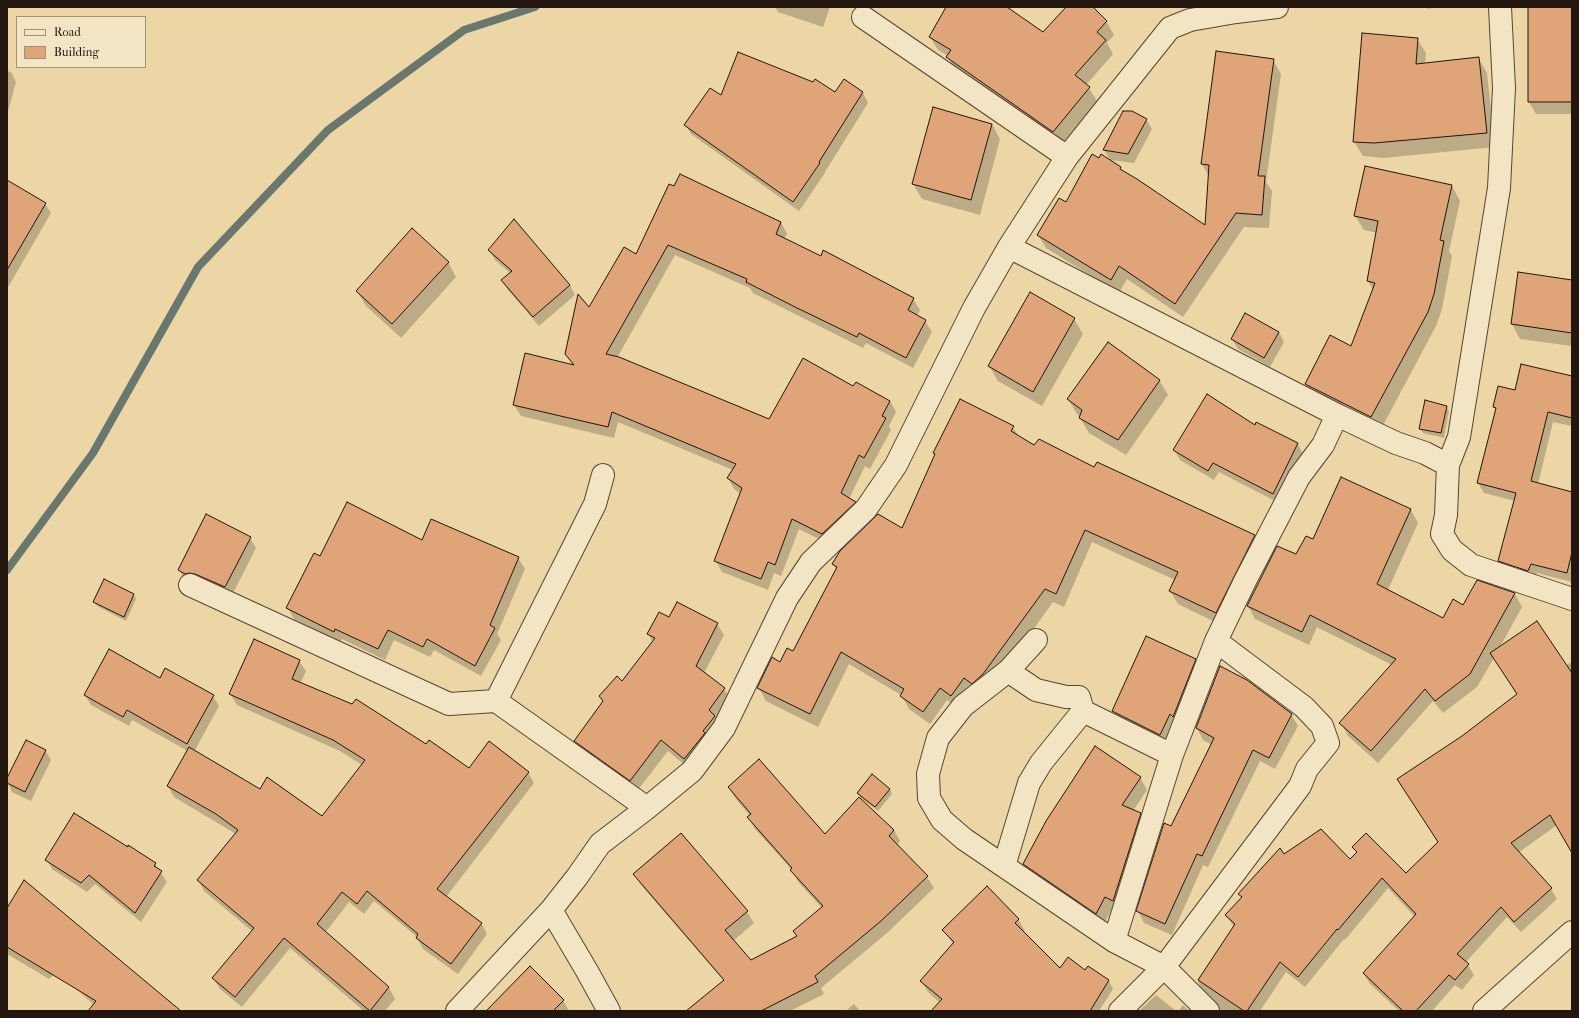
<!DOCTYPE html>
<html>
<head>
<meta charset="utf-8">
<style>
  body { margin:0 }
  #map { position:relative; width:1579px; height:1018px; overflow:hidden; background:#ecd6a5; font-family:"IM FELL French Canon",serif }
  canvas { display:block }
  .frame { position:absolute; inset:0; border:8px solid #22160e; pointer-events:none }
  .legend { position:absolute; left:16px; top:16px; width:130px; height:52px; box-sizing:border-box; background:#f3e4c4; border:1px solid #9f927b; margin:0; padding:5px 7px; list-style:none; font-size:12px; color:#22160e }
  .legend li { display:flex; align-items:center; gap:8px; height:20px }
  .legend b { width:20px; border:1px solid #9f927b }
</style>
</head>
<body>
<div id="map">
<canvas width="1579" height="1018"></canvas>
<div class="frame"></div>
<ul class="legend">
<li><b style="height:5px;background:#f3e4c4"></b>Road</li>
<li><b style="height:11px;background:#dfa578"></b>Building</li>
</ul>
</div>
<script>
const ctx = document.querySelector('canvas').getContext('2d');
ctx.lineJoin = 'round';
function paint(path, color) { ctx.fillStyle = color; ctx.fill(path, 'evenodd'); }
const poly = rows => new Path2D(rows.map(r => 'M' + r).join(''));
function strokePath(path, color, width, dash) { ctx.strokeStyle = color; ctx.lineWidth = width; ctx.lineCap = dash ? 'butt' : 'round'; ctx.setLineDash(dash || []); ctx.stroke(path); }
const shadow = poly([
  [775,7,830,7,823,27,778,12],
  [947,7,1005,7,1043,33,1067,7,1091,7,1106,21,1114,35,1107,43,1113,54,1086,85,1089,88,1097,101,1061,145,955,70,948,56,938,50,930,37],
  [1427,7,1436,7,1428,9],
  [1572,8,1572,114,1536,114,1529,102],
  [1417,39,1426,53,1425,64,1479,59,1487,73,1495,147,1383,158,1363,156,1354,142],
  [1273,60,1281,74,1266,182,1272,191,1269,228,1244,227,1183,317,1127,279,1119,293,1046,248,1038,235,1067,203,1120,168,1122,171,1206,227,1209,177,1202,164],
  [7,71,11,72,16,82,7,115],
  [844,80,863,93,868,103,825,172,825,173,799,211,691,134,686,125,722,97,835,93],
  [1146,119,1152,129,1134,163,1110,160,1104,150],
  [992,124,1000,139,980,215,922,199,913,184],
  [1366,167,1452,186,1460,201,1449,251,1452,256,1442,309,1436,326,1380,431,1314,399,1306,384,1352,348,1373,290,1368,281,1377,233,1364,230,1355,216],
  [7,182,45,204,51,213,7,289],
  [670,185,781,222,787,234,784,239,913,299,920,310,917,316,925,321,932,332,913,368,866,343,863,348,753,293,750,288,675,255,617,358,770,421,854,387,890,401,896,412,889,426,891,430,870,469,865,466,849,499,855,502,861,513,829,544,799,529,781,576,774,573,768,590,722,572,716,561,741,494,734,489,728,478,733,470,618,422,614,438,521,416,514,405,573,366,566,354,590,309,637,255],
  [514,221,570,285,575,295,539,326,508,290,502,280,510,273,495,260,489,250],
  [448,262,456,277,401,338,366,306,357,291],
  [1572,281,1572,346,1520,339,1512,324],
  [1074,319,1083,334,1042,406,998,381,989,366],
  [1279,332,1284,342,1270,367,1238,349,1232,339],
  [1572,377,1572,426,1553,422,1538,484,1572,493,1572,582,1537,573,1533,580,1505,571,1499,561,1515,501,1484,493,1478,483,1496,410,1494,407,1516,391],
  [1159,380,1168,395,1126,455,1089,433,1080,418,1080,416,1077,414,1068,399],
  [1446,407,1449,411,1444,438,1423,433,1420,429],
  [1257,424,1298,444,1303,454,1279,503,1219,472,1214,480,1180,460,1174,450,1256,426],
  [1013,427,1019,437,1034,447,1095,468,1254,536,1262,549,1223,626,1178,604,1170,591,1175,580,1092,542,1064,607,1053,602,991,688,959,709,947,700,930,724,909,709,901,695,849,664,818,727,766,701,759,688,780,663,794,653,837,571,833,564,902,529,935,456,934,453],
  [1411,510,1418,523,1388,590,1444,619,1463,606,1477,581,1515,594,1522,607,1500,647,1566,665,1572,662,1572,851,1557,825,1518,853,1551,889,1557,899,1521,932,1507,917,1466,962,1474,975,1462,990,1455,985,1432,1011,1399,1011,1370,984,1364,974,1415,917,1388,888,1345,940,1344,939,1305,987,1286,972,1260,1011,1221,1011,1204,993,1198,982,1234,927,1226,915,1242,899,1239,894,1284,855,1350,861,1357,853,1353,847,1406,874,1439,842,1463,737,1518,695,1494,658,1477,687,1443,713,1433,701,1378,763,1348,736,1341,723,1392,665,1317,627,1309,645,1255,619,1248,606,1296,555,1313,540],
  [250,538,256,548,231,597,185,580,179,570],
  [423,542,518,558,525,569,497,634,501,640,481,676,434,650,430,657,394,640,385,660,342,639,340,643,294,619,288,608,320,557],
  [134,595,136,599,126,621,97,606,95,602],
  [670,618,717,624,724,635,704,673,724,689,731,700,691,770,668,751,637,791,582,752,575,741,603,702,600,697,622,682,653,642,648,634],
  [1195,659,1204,674,1169,750,1121,726,1113,711],
  [299,661,306,671,300,684,426,745,469,769,528,772,534,783,446,897,481,923,487,934,458,974,423,949,417,937,374,901,364,914,349,902,325,933,389,988,395,999,385,1011,364,1011,290,948,242,1007,220,989,213,978,252,931,204,891,198,880,236,834,174,797,168,786,188,751,132,720,129,726,91,705,85,695,160,679,213,696,219,706,194,752,260,790,322,818,362,765,340,751,237,705,230,694],
  [1291,714,1298,726,1275,769,1260,761,1208,867,1203,865,1172,935,1144,923,1138,911,1172,827,1212,745,1203,740,1197,728],
  [45,750,51,760,31,801,12,792,7,780],
  [1140,777,1147,790,1133,811,1140,814,1147,826,1120,912,1112,909,1103,925,1031,876,1024,864],
  [729,788,825,835,894,830,900,841,897,845,927,877,934,888,887,933,821,988,824,994,790,1011,687,1011,724,981,641,885,635,874,747,912,754,923,733,941,751,961,798,937,822,908,798,882,792,870,755,829,748,817,750,816,736,799],
  [890,789,892,794,878,811,861,798,858,793],
  [47,860,155,864,167,882,141,922,95,884,87,892,52,869],
  [7,910,179,1011,100,1011,58,971,49,979,7,954],
  [1018,919,1025,931,1023,932,1063,1011,932,1011,940,1003,928,992,921,981,953,944,943,930],
  [1088,967,1109,981,1113,989,1099,1011,1091,1011,1059,985,1086,971],
  [1156,995,1176,1011,1139,1011],
  [563,1000,569,1011,487,1011],
  [854,1004,860,1011,846,1011],
  [1183,1005,1189,1011,1179,1011]
]);
const stream = poly([
  [7,570,93,453,198,267,328,130,464,30,535,7]
]);
const building = poly([
  [946,7,1007,7,1043,32,1066,7,1093,7,1107,21,1097,32,1106,40,1075,75,1090,87,1053,132,946,57,951,50,929,37,946,7],
  [1528,7,1572,7,1572,102,1528,102,1528,7],
  [1362,33,1418,38,1416,64,1479,57,1487,133,1374,143,1353,142,1362,33],
  [1216,51,1274,59,1258,176,1265,176,1262,215,1236,213,1175,304,1119,266,1111,280,1037,235,1059,198,1066,202,1092,154,1099,158,1101,154,1121,167,1120,169,1137,179,1205,225,1209,165,1201,164,1216,51],
  [738,52,813,82,815,79,835,92,844,79,863,92,819,162,820,163,793,202,684,125,710,88,721,95,738,52],
  [933,107,992,124,971,200,912,184,933,107],
  [1123,111,1132,111,1147,119,1128,154,1103,150,1123,111],
  [1365,166,1452,185,1440,240,1444,241,1434,294,1428,312,1371,417,1305,384,1330,335,1351,346,1375,283,1367,281,1378,221,1354,216,1365,166],
  [680,174,781,222,776,234,821,256,823,250,914,298,908,310,926,320,906,358,859,333,857,337,793,306,746,282,747,279,668,245,606,354,619,357,769,419,803,358,853,386,856,382,890,401,882,416,886,418,864,458,859,455,841,493,856,502,822,534,792,519,775,565,768,562,761,579,714,561,742,488,727,478,736,464,612,412,608,427,513,405,525,353,574,365,565,354,578,294,589,307,624,247,636,254,669,184,674,186,680,174],
  [7,180,46,203,7,270,7,180],
  [514,219,570,285,533,317,501,280,512,271,488,250,514,219],
  [412,228,449,262,392,324,356,291,412,228],
  [1518,272,1572,280,1572,333,1511,324,1518,272],
  [1030,292,1075,318,1033,392,988,366,1030,292],
  [1245,313,1279,332,1264,358,1231,339,1245,313],
  [1108,342,1160,380,1118,440,1079,418,1082,410,1067,399,1108,342],
  [1521,364,1572,376,1572,418,1548,412,1531,481,1572,492,1572,552,1567,573,1531,564,1528,571,1498,561,1516,493,1477,483,1496,408,1493,407,1498,386,1515,390,1521,364],
  [1207,394,1255,425,1256,422,1298,443,1273,494,1213,463,1208,471,1173,450,1207,394],
  [960,399,1014,426,1011,431,1034,445,1039,439,1094,467,1097,462,1255,535,1216,613,1169,591,1178,572,1085,530,1056,594,1045,589,983,674,972,684,964,678,951,696,940,688,923,712,900,696,904,689,841,652,810,714,757,688,772,657,780,662,787,648,793,651,837,567,832,564,840,551,878,514,902,528,935,454,933,453,960,399],
  [1425,400,1447,406,1441,433,1419,429,1425,400],
  [1341,477,1411,509,1377,584,1443,618,1453,599,1463,605,1477,580,1515,593,1470,674,1435,701,1425,689,1371,751,1339,723,1396,659,1310,615,1302,632,1247,606,1277,546,1296,554,1306,536,1313,539,1341,477],
  [347,502,422,540,431,519,519,557,490,625,495,628,475,666,427,639,423,647,388,630,378,649,335,629,334,632,286,608,314,553,320,556,347,502],
  [206,514,251,537,225,587,195,574,189,573,185,574,178,570,206,514],
  [104,579,134,594,124,617,93,602,104,579],
  [677,602,718,623,696,666,725,688,709,710,715,716,703,731,705,733,684,759,661,740,630,781,574,741,603,701,599,696,617,676,622,681,655,638,647,634,659,612,669,617,677,602],
  [1537,621,1572,673,1572,853,1550,815,1511,843,1552,888,1514,922,1501,907,1457,954,1469,964,1455,980,1449,975,1416,1011,1403,1011,1363,973,1416,914,1382,878,1338,930,1337,929,1298,977,1280,962,1247,1011,1244,1011,1198,980,1235,924,1225,915,1242,897,1238,894,1280,848,1284,854,1321,829,1350,859,1357,852,1352,847,1366,833,1406,873,1438,842,1397,779,1462,736,1517,694,1490,653,1537,621],
  [1146,636,1196,659,1173,717,1170,714,1160,735,1112,711,1146,636],
  [254,639,300,660,292,679,352,704,356,699,426,744,429,740,469,768,489,741,529,772,437,889,482,923,451,964,416,938,418,934,367,891,357,904,342,892,317,924,389,987,370,1011,284,938,235,997,212,978,254,928,197,880,238,830,216,814,167,786,189,747,260,789,267,777,322,816,365,760,333,740,229,694,254,639],
  [109,649,160,678,165,668,214,695,187,744,127,710,123,717,84,695,109,649],
  [1220,666,1247,680,1292,714,1269,758,1253,750,1202,856,1197,854,1165,924,1136,911,1164,823,1171,826,1214,738,1196,728,1220,666],
  [26,740,46,750,25,792,7,783,7,778,26,740],
  [1095,746,1141,777,1122,805,1141,813,1113,901,1105,897,1096,914,1023,864,1046,821,1095,746],
  [759,759,825,834,859,797,894,830,889,836,928,876,881,921,815,976,818,982,761,1011,686,1011,724,980,633,874,681,833,748,911,725,930,751,960,797,936,793,931,823,906,790,870,792,868,747,817,751,814,728,787,759,759],
  [872,774,890,789,875,807,857,793,872,774],
  [74,813,128,847,128,845,156,863,154,866,162,871,135,913,89,875,81,883,45,860,74,813],
  [24,880,181,1011,88,1011,96,1001,7,947,7,908,24,880],
  [987,886,1019,919,1015,923,1060,968,1068,957,1085,970,1088,966,1109,980,1090,1011,931,1011,942,999,920,981,954,942,942,930,987,886],
  [530,966,564,1000,553,1011,486,1011,530,966]
]);
const minor = poly([
  [863,17,1067,157],
  [1009,247,1337,415],
  [1448,465,1446,515,1442,534,1452,550,1471,565,1572,599],
  [190,585,449,704,496,701,647,808],
  [1036,640,1008,671,963,706,938,738,928,774,929,798,942,820,964,839,1114,941,1164,967,1208,1011],
  [1008,671,1036,690,1066,697,1079,697,1083,711,1172,755],
  [496,701,595,504,603,475],
  [1004,866,1029,783,1041,763,1083,711],
  [551,910,587,971,609,1011],
  [1114,941,1172,755,1216,641,1245,581,1299,477,1323,445,1337,415,1396,443,1425,453,1448,465,1459,437,1499,188,1504,88,1500,7],
  [457,1011,551,910,577,877,600,844,647,808,692,771,724,728,787,598,811,562,866,509,896,465,974,308,1009,247,1067,157,1170,28,1190,20,1236,12,1277,7],
  [1120,1011,1164,967,1300,786,1307,769,1328,743,1322,726,1304,707,1216,641],
  [1484,1011,1572,932]
]);
paint(shadow, '#0003');
strokePath(stream, '#6a776f', 8);
paint(building, '#dfa578');
strokePath(building, '#22160e', 1);
strokePath(minor, '#544634', 24);
strokePath(minor, '#f3e4c4', 22);
</script>
</body>
</html>
